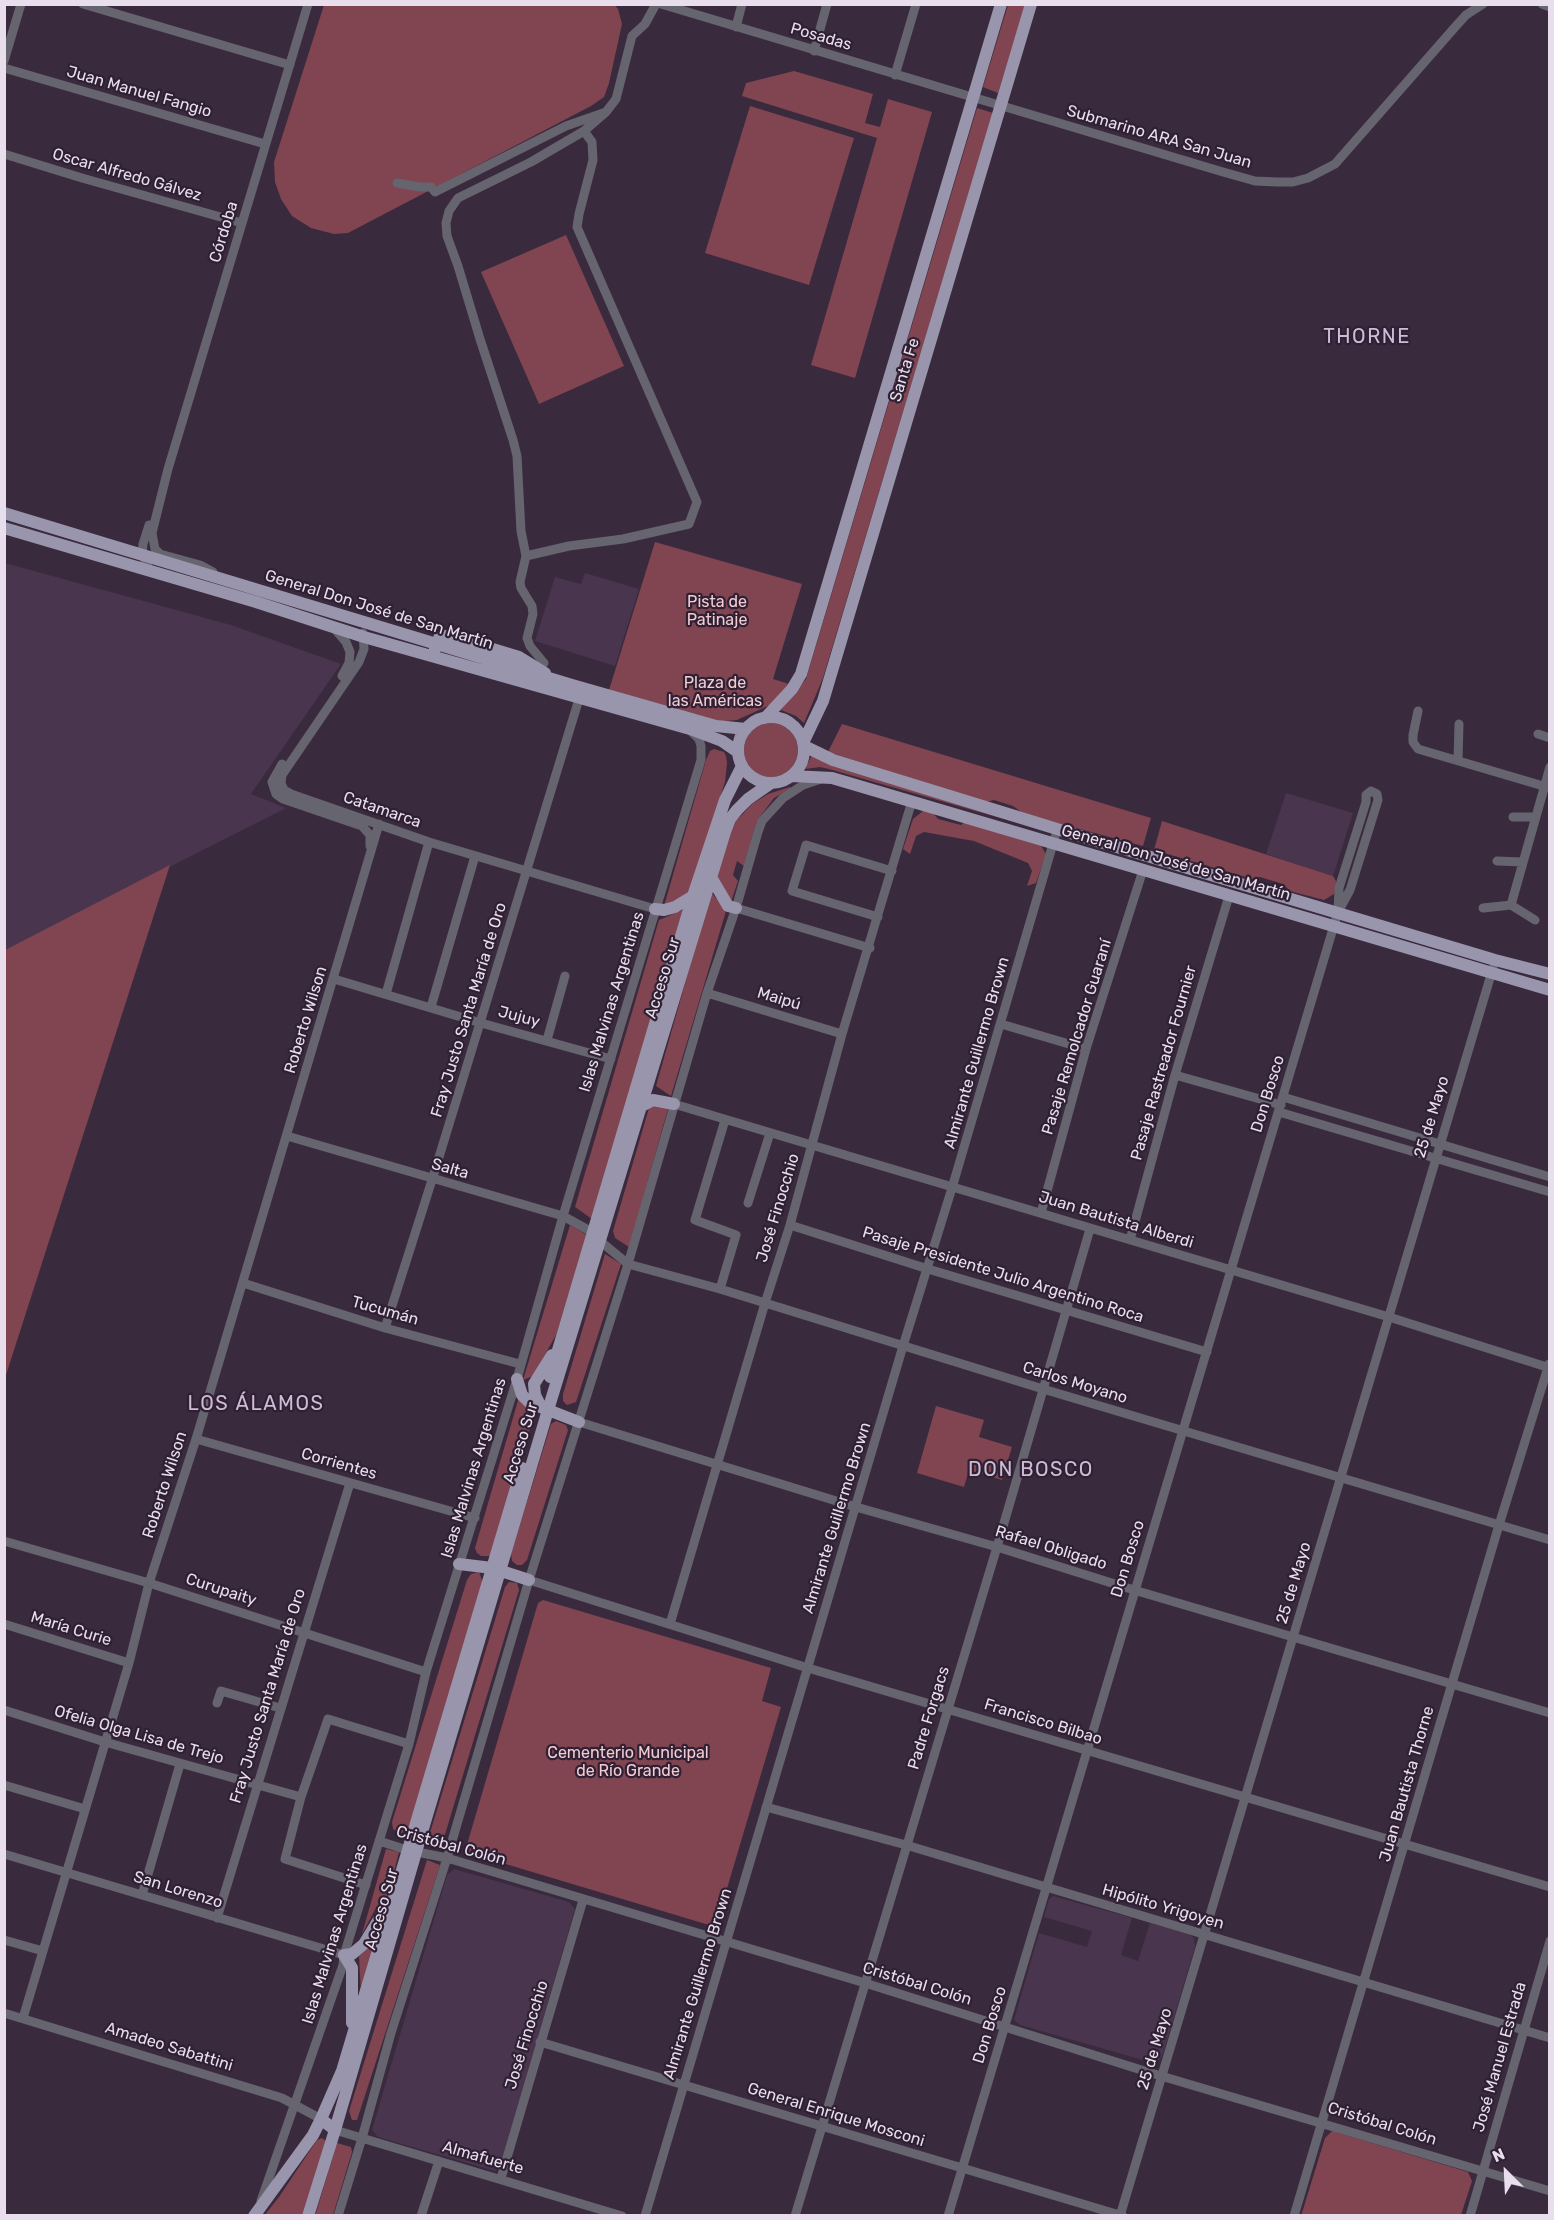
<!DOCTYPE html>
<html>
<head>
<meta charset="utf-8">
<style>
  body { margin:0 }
  #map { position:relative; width:1554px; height:2220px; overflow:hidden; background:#3a2a3e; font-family:Rubik,sans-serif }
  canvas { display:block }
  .frame { position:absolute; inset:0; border:6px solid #e8deec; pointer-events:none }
  .north { position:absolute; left:1476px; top:2142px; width:60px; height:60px; -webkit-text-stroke:4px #2f2034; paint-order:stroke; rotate:336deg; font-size:16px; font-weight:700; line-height:24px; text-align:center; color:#e8deec }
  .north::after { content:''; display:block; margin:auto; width:21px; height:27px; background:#e8deec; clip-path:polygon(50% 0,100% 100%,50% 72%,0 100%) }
</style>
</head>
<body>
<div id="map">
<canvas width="1554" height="2220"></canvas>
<div class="frame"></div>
<div class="north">N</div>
</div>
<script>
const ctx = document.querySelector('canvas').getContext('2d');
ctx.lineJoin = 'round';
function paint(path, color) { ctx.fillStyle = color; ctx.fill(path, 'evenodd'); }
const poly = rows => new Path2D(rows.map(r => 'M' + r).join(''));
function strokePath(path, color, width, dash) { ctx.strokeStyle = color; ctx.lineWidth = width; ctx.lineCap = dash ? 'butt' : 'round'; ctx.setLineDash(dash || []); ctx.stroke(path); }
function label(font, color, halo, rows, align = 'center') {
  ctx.font = font + ' Rubik,sans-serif'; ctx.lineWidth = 4.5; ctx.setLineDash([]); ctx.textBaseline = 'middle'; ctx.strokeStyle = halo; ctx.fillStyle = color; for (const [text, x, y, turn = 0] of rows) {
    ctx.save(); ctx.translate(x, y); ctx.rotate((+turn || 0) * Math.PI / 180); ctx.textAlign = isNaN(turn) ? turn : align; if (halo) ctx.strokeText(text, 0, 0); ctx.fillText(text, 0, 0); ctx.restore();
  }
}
const built = poly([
  [5,563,231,625,341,664,251,794,286,808,5,950],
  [585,573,639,589,615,666,535,641,555,577,581,584],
  [1286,793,1353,813,1333,876,1266,854],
  [454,1869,569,1902,575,1909,500,2168,495,2171,378,2137,372,2130,447,1875],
  [1053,1896,1132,1918,1121,1955,1138,1961,1150,1923,1188,1934,1194,1938,1195,1947,1163,2054,1158,2063,1150,2062,1020,2025,1014,2020,1039,1933,1087,1947,1092,1931,1044,1917,1049,1899]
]);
const green = poly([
  [614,4,618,9,622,24,609,83,604,97,591,106,348,233,334,234,311,228,292,216,281,199,275,182,274,162,324,5],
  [1008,5,1025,5,998,93,983,87],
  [794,71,873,94,865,123,880,127,888,99,932,112,855,378,811,365,877,138,742,96,746,83],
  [750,106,854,138,809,285,705,253],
  [977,108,993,113,823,678,804,723,796,716,781,710,806,679],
  [566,235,624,366,539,404,481,272],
  [655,542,802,584,773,679,789,684,770,705,737,720,713,722,609,690],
  '744 750a27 27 0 1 1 54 0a27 27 0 1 1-54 0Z',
  [842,724,1151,818,1143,846,1024,814,1013,806,994,800,986,802,828,752],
  [714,749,724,752,726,756,727,763,725,782,688,895,664,906,706,760,710,751],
  [812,755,1042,830,829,769,820,767,805,769],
  [790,787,790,789,774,798,759,818,754,830,744,866,737,861,733,875,738,881,731,902,717,877,723,852,736,821,752,804,768,794],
  [923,811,932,812,938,819,961,825,965,822,1041,846,1046,854,1036,883,1027,886,1032,871,1028,863,974,841,924,832,916,836,910,854,903,849,913,819],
  [1162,821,1333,876,1337,883,1334,894,1324,900,1290,891,1283,884,1260,877,1252,879,1154,850],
  [170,865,5,1378,5,950],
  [711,892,726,911,671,1096,656,1086],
  [685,909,592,1219,575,1207,659,920],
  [653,1106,661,1106,668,1109,629,1247,615,1238,613,1231,649,1108],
  [570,1225,587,1235,556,1335,533,1376,523,1380],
  [605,1254,621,1264,576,1402,567,1405,563,1401,563,1394],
  [519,1397,526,1408,534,1415,491,1556,481,1556,477,1553,475,1548],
  [936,1406,984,1420,979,1437,1012,1447,1002,1480,969,1470,964,1487,917,1473],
  [556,1421,566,1425,568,1430,527,1560,522,1565,517,1565,512,1561,511,1554,551,1424],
  [479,1572,483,1583,409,1829,400,1834,393,1829,392,1822,467,1580,471,1574],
  [509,1582,517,1583,519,1590,443,1841,439,1844,434,1844,430,1841,429,1836,505,1587],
  [543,1600,771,1668,762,1701,781,1707,717,1922,709,1925,469,1853,466,1848,538,1603],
  [386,1849,399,1852,388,1895,376,1908,362,1934],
  [427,1860,440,1865,357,2120,352,2120,349,2111],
  [377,1940,361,1994,359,1956],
  [1332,2131,1468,2172,1472,2181,1461,2215,1301,2216,1325,2138],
  [322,2138,326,2141,302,2215,264,2216,279,2197,317,2140],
  [337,2143,351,2147,352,2152,333,2215,315,2216]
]);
const minor = poly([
  [83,4,290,65],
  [661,4,1223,172,1255,181,1277,182,1293,182,1308,178,1335,164,1456,26,1466,15,1483,4],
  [1542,4,1550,7],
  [736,27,742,4],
  [814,51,827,4],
  [4,61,21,4],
  [4,68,265,144],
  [895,75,916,4],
  [4,154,82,178,242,223],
  [397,183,420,187,431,187,435,192,566,126,606,112,616,99,632,36,645,24,656,4],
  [149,525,143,544,142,554,150,571],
  [526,556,569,546,623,539,689,524,697,502,577,227,579,214,593,160,592,142,584,131],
  [213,572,200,565,160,554,155,549,152,533,168,469,308,4],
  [334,628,346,642,350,652,349,663,342,676],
  [363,633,364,649,359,662,282,775,281,783,284,790,291,794,429,842,655,909],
  [537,668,544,663,530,646,527,638,533,614,532,606,521,588,520,582,526,556,521,531,517,456,513,440,480,339,458,266,447,236,446,223,449,211,458,198,531,162,584,131,606,112],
  [1418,711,1413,735,1413,742,1418,749,1550,788],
  [1538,734,1550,738],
  [1458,760,1459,724],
  [282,764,272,782,276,794,283,799,362,826,370,835,370,846],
  [1371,791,1377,794,1378,800,1350,890,1338,912,1339,888,1366,802,1366,795,1371,791],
  [1513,817,1534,817],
  [1497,861,1523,862],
  [1511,905,1550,767],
  [736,908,870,948],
  [1483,908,1511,905,1535,920],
  [878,917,792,891,806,845,892,871],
  [334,979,481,1023,611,1059],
  [707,993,842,1034],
  [386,994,429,842],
  [431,1007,475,856],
  [1001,1024,1086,1049],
  [547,1040,565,976],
  [1175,1075,1281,1105],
  [1283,1097,1550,1177],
  [674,1104,1389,1317,1550,1368],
  [1279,1112,1550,1192],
  [287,1136,563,1216,592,1232,600,1241,628,1264,720,1289,1043,1389,1550,1540],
  [748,1203,770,1133],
  [1041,1213,1086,1049,1143,870],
  [790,1225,928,1269,1207,1352],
  [1130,1240,1175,1075,1229,896],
  [243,1283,385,1328,520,1364],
  [720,1289,736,1235,695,1220,725,1120],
  [385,1328,432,1180,579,699],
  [579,1422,856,1507,997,1547,1134,1590,1550,1713],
  [196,1439,475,1518],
  [4,1541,149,1583,426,1672],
  [529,1580,808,1668,1550,1887],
  [4,1624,129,1663],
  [670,1624,765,1303,790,1225,842,1034,912,801],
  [217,1703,221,1691,280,1708],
  [4,1710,105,1742,301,1797],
  [4,1785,85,1809],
  [766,1807,906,1845,1550,2038],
  [379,1841,407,1850,447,1858,865,1983,1151,2073,1550,2191],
  [4,1854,344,1955],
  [366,1885,285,1859,301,1797,328,1719,409,1744],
  [142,1895,180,1764],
  [217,1918,350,1483],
  [4,1940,43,1951],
  [4,2013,282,2098,321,2119],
  [23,2018,129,1663,149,1583,196,1439,379,824],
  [540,2042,1123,2216],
  [335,2130,622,2216],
  [501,2178,583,1900],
  [261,2201,343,1965,344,1955,409,1744,426,1672,517,1379,563,1216,701,760,701,746,699,739,691,731],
  [338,2216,362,2138,391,2033,447,1858,529,1580,628,1264,707,993,736,908,758,832,762,821,783,798,803,785,821,779],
  [421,2216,439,2161],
  [645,2216,903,1346,952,1188,1055,837],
  [795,2216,997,1547,1090,1229],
  [948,2216,1338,912],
  [1120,2216,1493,968],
  [1294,2216,1499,1525,1549,1364],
  [1470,2216,1550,1941]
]);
const major = poly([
  [4,513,572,685,716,726,746,729],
  [4,528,256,602,364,637,690,729,722,741,738,752],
  [435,649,440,636,450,636,519,657,545,673],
  '738 750a33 33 0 1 1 66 0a33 33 0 1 1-66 0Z',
  [765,718,792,689,801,674,1001,4],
  [803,743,823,701,1031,4],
  [804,746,833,760,1057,829,1495,960,1550,974],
  [792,776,832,778,1550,990],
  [711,877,728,906,736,908],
  [655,909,664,910,675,907,693,896],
  [640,1107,653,1100,674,1104],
  [550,1377,693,896,725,800,742,766],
  [517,1379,522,1395,530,1403,579,1422],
  [541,1407,535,1395,534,1384,552,1355],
  [459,1564,492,1568,529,1580],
  [344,1955,352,1968,352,2023],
  [344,1955,352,1954,364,1944,387,1906],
  [321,2119,342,2071,522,1468],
  [335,2130,416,1852,548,1410,725,832,730,819,737,810,748,799,771,783],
  [254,2216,313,2135,321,2119,335,2130,308,2216]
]);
const streetNames = [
  ["Posadas",821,37,16],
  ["Juan Manuel Fangio",139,92,16],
  ["Submarino ARA San Juan",1159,137,16],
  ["Oscar Alfredo Gálvez",127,175,16],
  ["Córdoba",224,232,-73],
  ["Santa Fe",905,370,-73],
  ["General Don José de San Martín",379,610,17],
  ["Catamarca",382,810,19],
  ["General Don José de San Martín",1176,863,16],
  ["Acceso Sur",663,978,-73],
  ["Maipú",779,999,17],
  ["Islas Malvinas Argentinas",612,1002,-73],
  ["Fray Justo Santa María de Oro",469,1010,-73],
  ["Jujuy",519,1017,15],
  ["Roberto Wilson",306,1020,-73],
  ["Pasaje Remolcador Guaraní",1077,1037,-73],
  ["Almirante Guillermo Brown",977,1053,-74],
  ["Pasaje Rastreador Fournier",1164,1063,-74],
  ["Don Bosco",1268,1094,-73],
  ["25 de Mayo",1432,1117,-73],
  ["Salta",450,1169,16],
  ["José Finocchio",778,1208,-73],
  ["Juan Bautista Alberdi",1116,1220,17],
  ["Pasaje Presidente Julio Argentino Roca",1003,1275,17],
  ["Tucumán",385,1311,16],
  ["Carlos Moyano",1075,1383,17],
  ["Acceso Sur",521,1443,-73],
  ["Corrientes",339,1464,16],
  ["Islas Malvinas Argentinas",474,1468,-73],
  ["Roberto Wilson",165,1485,-72],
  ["Almirante Guillermo Brown",837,1518,-73],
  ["Rafael Obligado",1051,1548,17],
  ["Don Bosco",1128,1559,-73],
  ["25 de Mayo",1294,1583,-73],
  ["Curupaity",221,1590,18],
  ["María Curie",71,1629,17],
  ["Fray Justo Santa María de Oro",268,1696,-73],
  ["Padre Forgacs",929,1718,-73],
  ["Francisco Bilbao",1043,1722,17],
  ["Ofelia Olga Lisa de Trejo",139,1735,16],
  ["Juan Bautista Thorne",1407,1784,-74],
  ["Cristóbal Colón",451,1846,15],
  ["San Lorenzo",178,1890,17],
  ["Hipólito Yrigoyen",1163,1907,16],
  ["Acceso Sur",382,1909,-74],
  ["Islas Malvinas Argentinas",335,1934,-73],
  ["Almirante Guillermo Brown",698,1984,-73],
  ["Cristóbal Colón",917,1984,17],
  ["Don Bosco",990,2025,-73],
  ["José Finocchio",527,2035,-73],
  ["Amadeo Sabattini",169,2047,17],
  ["25 de Mayo",1155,2049,-73],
  ["José Manuel Estrada",1500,2057,-74],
  ["General Enrique Mosconi",836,2115,17],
  ["Cristóbal Colón",1382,2124,17],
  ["Almafuerte",483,2158,16]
];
const parkNames = [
  ["Pista de",717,602],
  ["Patinaje",717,620],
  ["Plaza de",715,683],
  ["las Américas",715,701],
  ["Cementerio Municipal",628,1753],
  ["de Río Grande",628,1771]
];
const quarterNames = [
  ["THORNE",1367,337],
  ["LOS ÁLAMOS",256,1404],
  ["DON BOSCO",1031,1470]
];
paint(built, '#49354e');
paint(green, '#804550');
strokePath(minor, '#65646f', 9);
strokePath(major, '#9995ad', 12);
label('16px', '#e8deec', '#2f2034', streetNames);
label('16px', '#f3ccd1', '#2f2034', parkNames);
ctx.letterSpacing = '1.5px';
label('20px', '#cfbbd5', '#2f2034', quarterNames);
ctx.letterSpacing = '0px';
</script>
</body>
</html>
